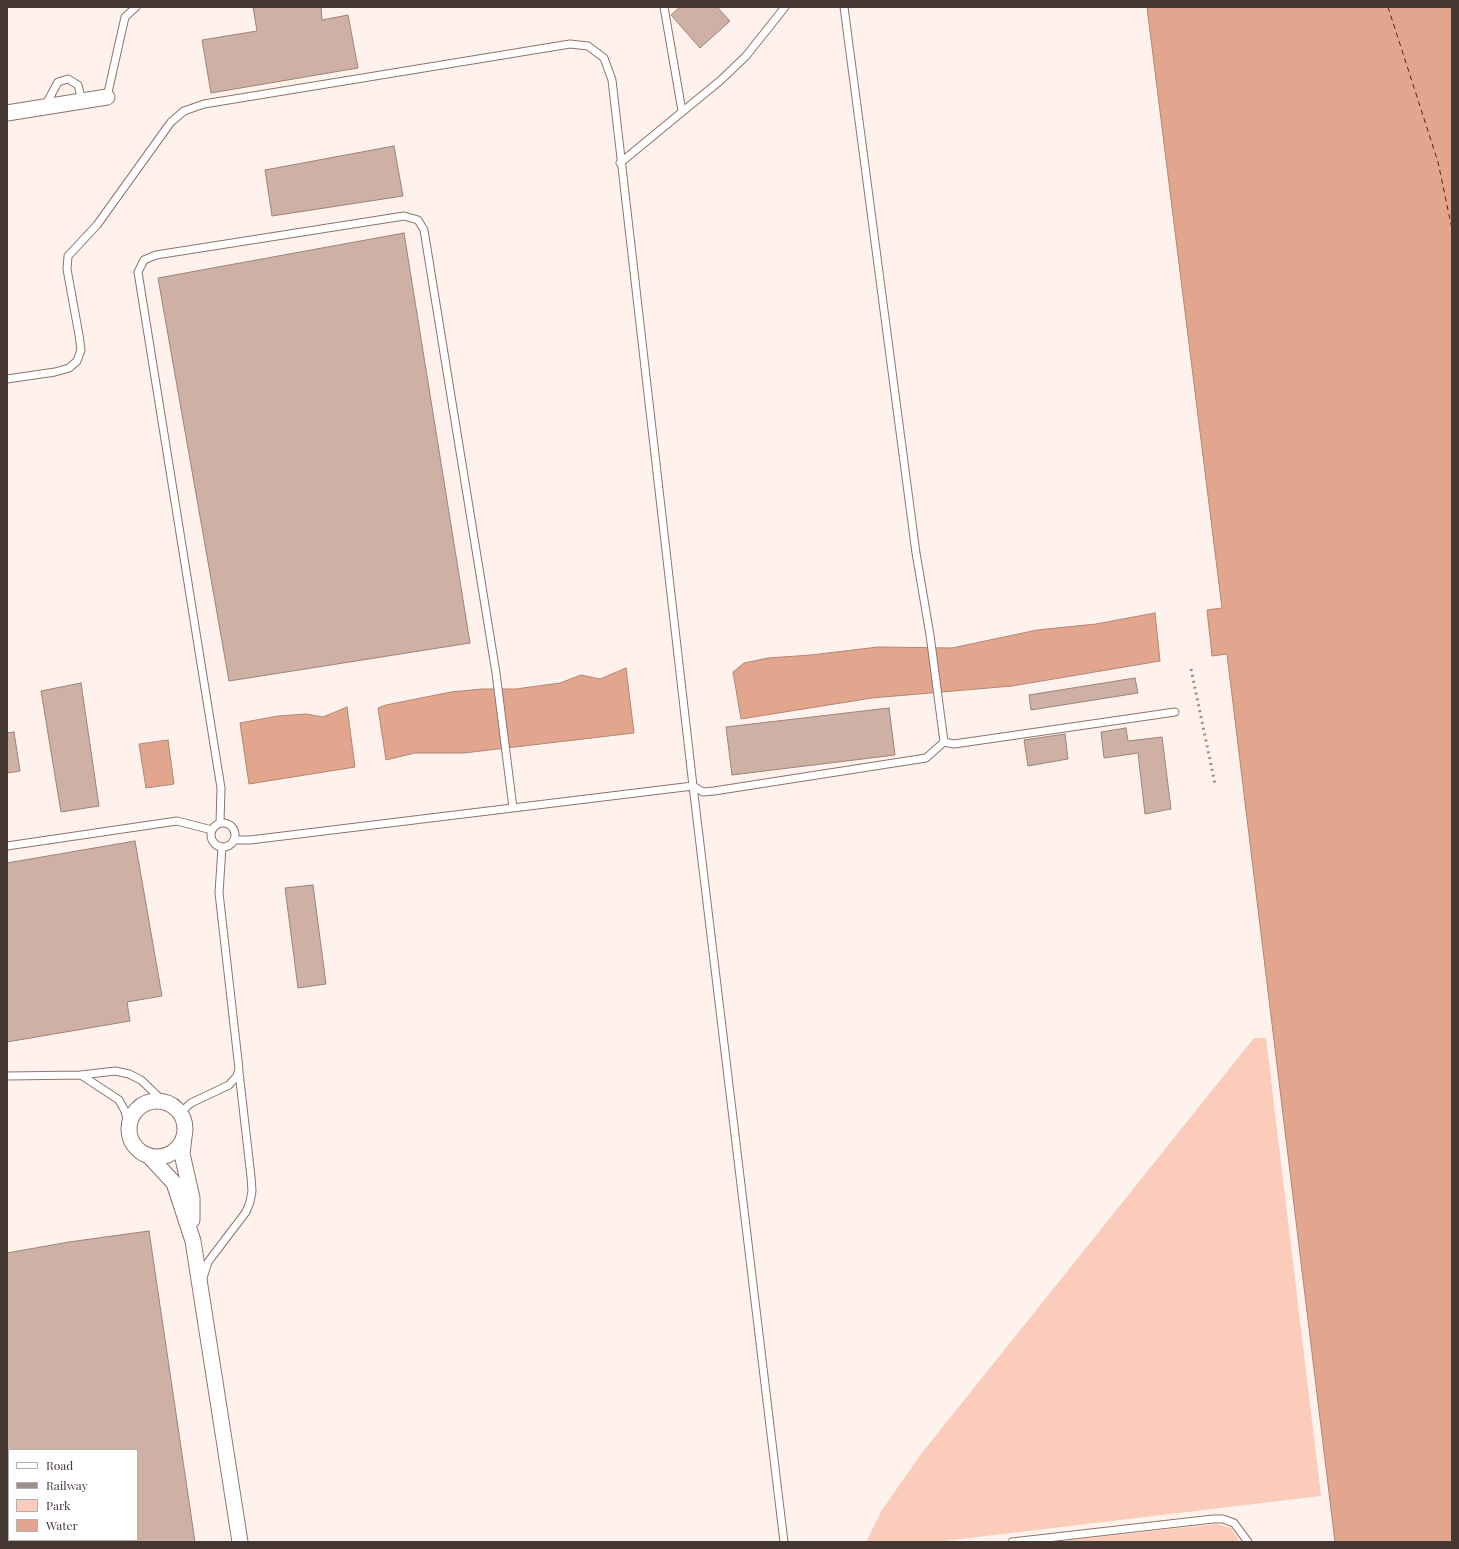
<!DOCTYPE html>
<html>
<head>
<meta charset="utf-8">
<style>
  body { margin:0 }
  #map { position:relative; width:1459px; height:1549px; overflow:hidden; background:#fff2ed; font-family:"Playfair Display",serif }
  canvas { display:block }
  .frame { position:absolute; inset:0; border:8px solid #453833; pointer-events:none }
  .legend { position:absolute; left:8px; top:1449px; width:130px; height:92px; box-sizing:border-box; background:#fff; border:1px solid #b5afad; margin:0; padding:5px 7px; list-style:none; font-size:12px; color:#453833 }
  .legend li { display:flex; align-items:center; gap:8px; height:20px }
  .legend b { width:20px; border:1px solid #b5afad }
</style>
</head>
<body>
<div id="map">
<canvas width="1459" height="1549"></canvas>
<div class="frame"></div>
<ul class="legend">
<li><b style="height:5px;background:#fff"></b>Road</li>
<li><b style="height:5px;background:#9c8f8a"></b>Railway</li>
<li><b style="height:11px;background:#fbccba"></b>Park</li>
<li><b style="height:11px;background:#e2a68f"></b>Water</li>
</ul>
</div>
<script>
const ctx = document.querySelector('canvas').getContext('2d');
ctx.lineJoin = 'round';
function paint(path, color) { ctx.fillStyle = color; ctx.fill(path, 'evenodd'); }
const poly = rows => new Path2D(rows.map(r => 'M' + r).join(''));
function strokePath(path, color, width, dash) { ctx.strokeStyle = color; ctx.lineWidth = width; ctx.lineCap = dash ? 'butt' : 'round'; ctx.setLineDash(dash || []); ctx.stroke(path); }
const green = poly([
  [1254,1038,1266,1038,1321,1496,936,1542,866,1542,882,1510,921,1454],
  [1217,1524,1231,1528,1240,1542,1053,1542]
]);
const water = poly([
  [1147,7,1452,7,1452,1542,1335,1542,1227,654,1212,656,1207,610,1222,608,1147,7],
  [1155,613,1160,661,1012,686,872,698,741,719,733,672,744,663,768,658,811,655,878,647,952,648,1037,630,1096,624,1155,613],
  [626,668,634,733,464,753,415,753,386,760,378,708,386,705,451,692,482,689,516,689,560,683,581,675,600,679,626,668],
  [347,707,355,767,249,784,240,723,278,716,306,714,323,717,347,707],
  [168,740,174,784,146,788,139,744,168,740]
]);
const ferry = poly([
  [1388,7,1438,162,1452,229]
]);
const building = poly([
  [253,7,321,7,322,20,348,15,358,68,211,93,202,40,257,31,253,7],
  [680,7,717,7,730,21,700,48,671,15,680,7],
  [394,146,403,196,272,216,265,170,394,146],
  [404,233,470,643,229,681,158,278,404,233],
  [1135,678,1138,693,1031,710,1029,695,1135,678],
  [81,683,99,806,61,812,41,691,81,683],
  [889,708,895,755,732,775,726,727,889,708],
  [1126,728,1128,741,1162,737,1171,809,1145,814,1138,753,1104,758,1101,732,1126,728],
  [14,732,20,771,7,773,7,733,14,732],
  [1065,734,1068,759,1028,766,1024,740,1065,734],
  [135,841,162,996,127,1002,130,1021,7,1042,7,863,135,841],
  [313,885,326,984,298,988,285,888,313,885],
  [149,1231,195,1542,137,1542,137,1450,7,1450,7,1253,69,1242,149,1231]
]);
const service = poly([
  [664,7,682,111],
  [844,7,916,553,930,635,944,742],
  [107,97,125,17,136,7],
  [45,106,58,82,68,79,78,85,82,101],
  [620,163,721,80,746,56,785,7],
  [7,379,55,372,69,368,77,361,81,350,79,335,67,269,68,256,97,225,171,122,184,111,204,104,570,44,588,46,604,58,612,80,693,786,784,1542],
  '211 835a12 12 0 1 1 24 0a12 12 0 1 1-24 0Z',
  [220,823,221,788,138,272,144,260,156,255,404,216,418,220,424,230,496,673,513,808],
  [234,840,250,840,693,786,703,792,714,791,926,758,944,742,954,744,1175,712],
  [7,846,177,821,212,830],
  [81,1075,119,1100,125,1111,129,1129],
  [7,1076,81,1075,115,1071,129,1074,141,1080,163,1101],
  [180,1113,191,1103,229,1085,237,1076,239,1069,219,893,222,847],
  [203,1278,208,1262,246,1212,250,1202,252,1191,251,1177,239,1072],
  [1012,1542,1213,1519,1223,1519,1234,1523,1248,1542]
]);
const minor = poly([
  [7,113,107,97],
  '129 1129a28 28 0 1 1 56 0a28 28 0 1 1-56 0Z',
  [184,1137,182,1154,192,1198,192,1220],
  [148,1155,174,1183,193,1241,240,1542]
]);
const rail = poly([
  [1191,669,1215,784]
]);
paint(green, '#fbccba');
paint(water, '#e2a68f');
strokePath(water, '#b38573', 1);
strokePath(ferry, '#582209', 1, [5, 4]);
paint(building, '#ceb0a4');
strokePath(building, '#9e8276', 1);
strokePath(service, '#8f7368', 9);
strokePath(minor, '#8f7368', 17);
strokePath(service, '#fff', 7);
strokePath(minor, '#fff', 15);
strokePath(rail, '#9c8f8a', 3, [2, 4]);
</script>
</body>
</html>
